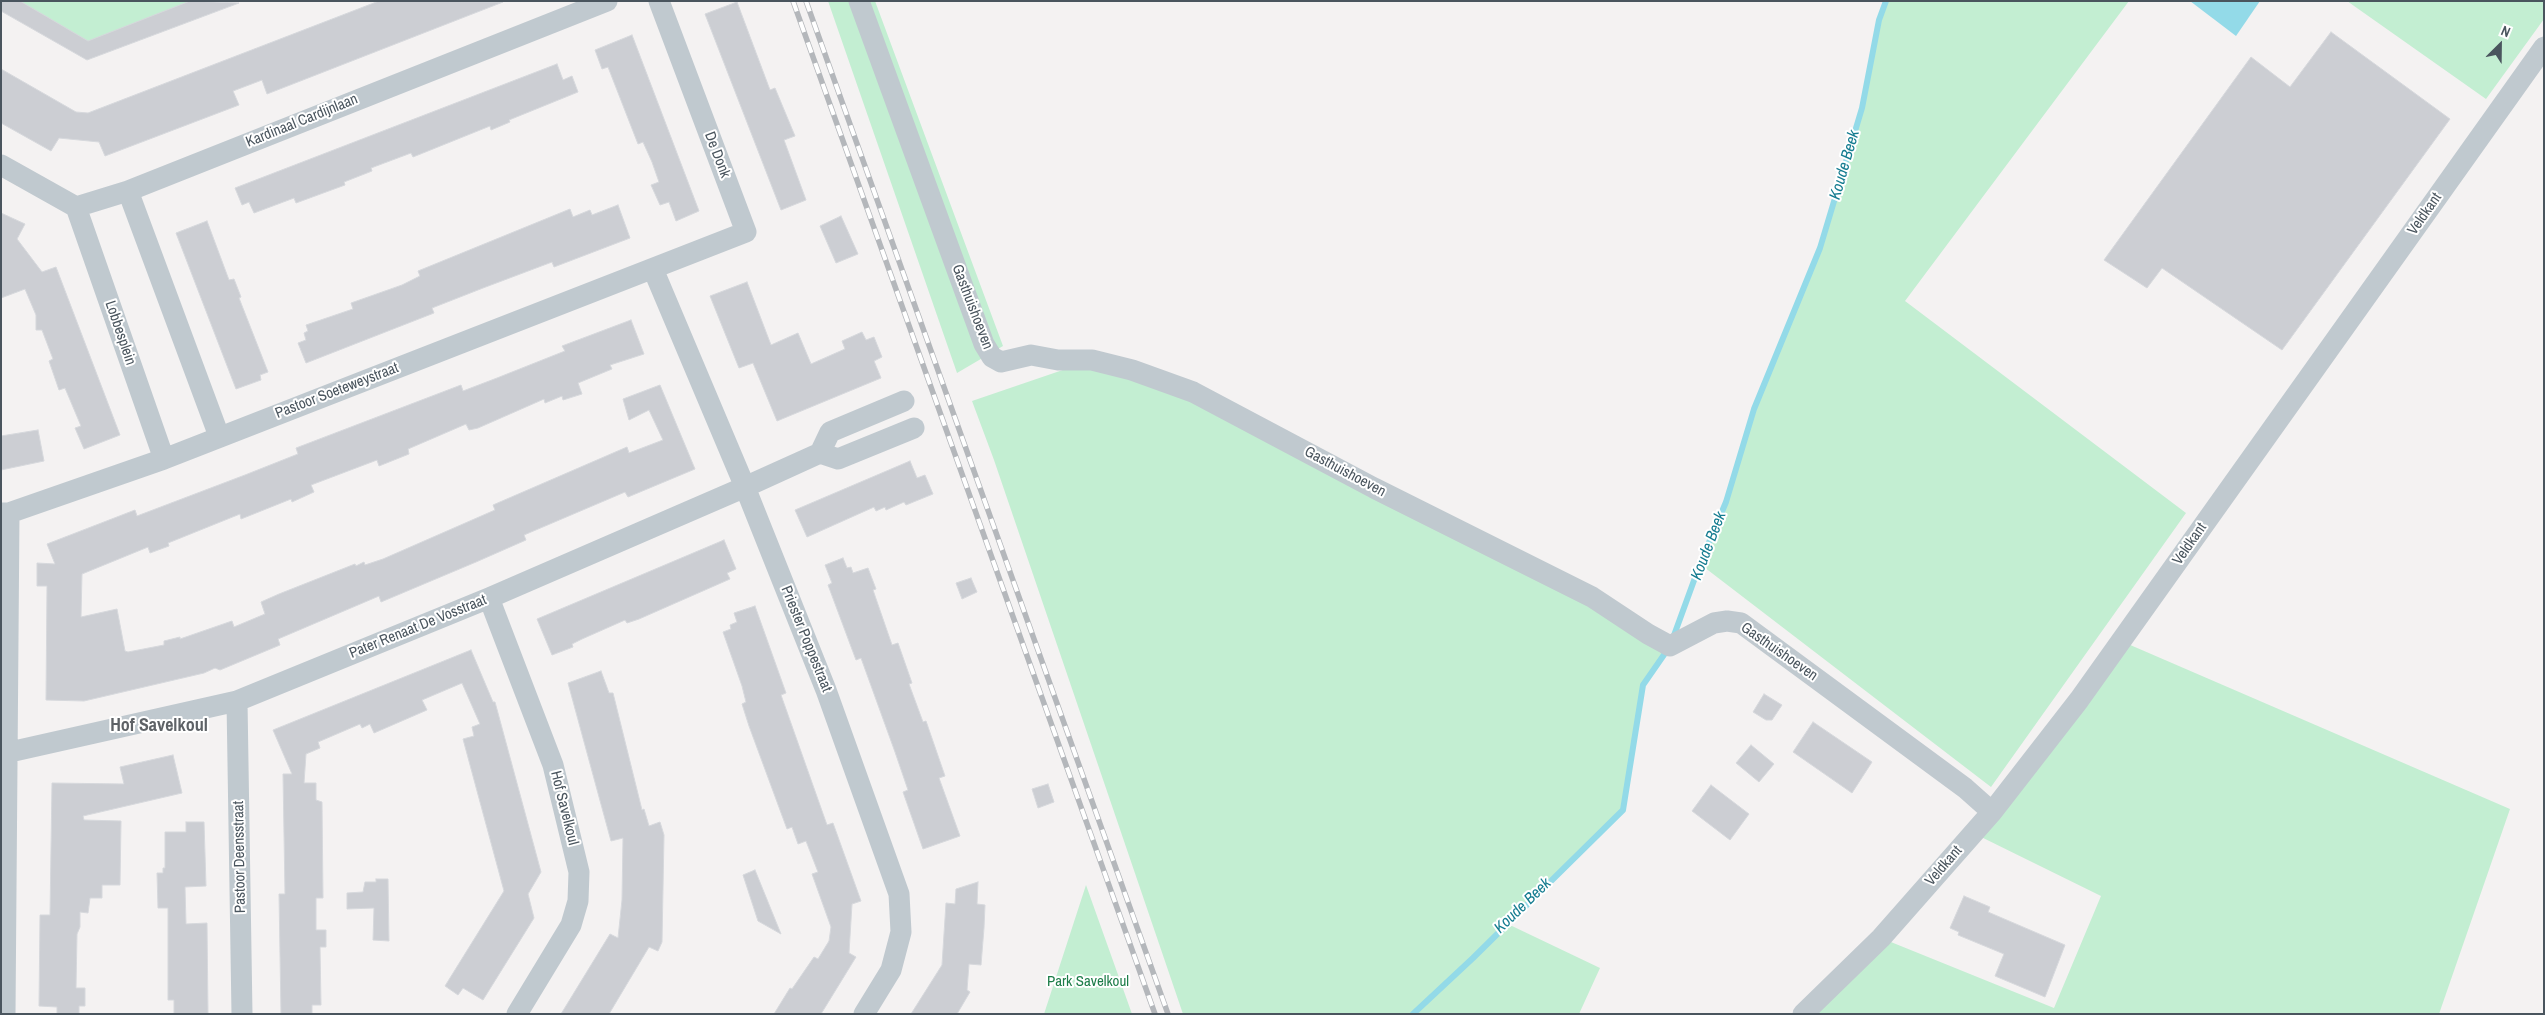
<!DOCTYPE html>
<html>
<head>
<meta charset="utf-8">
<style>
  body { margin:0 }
  #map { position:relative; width:2545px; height:1015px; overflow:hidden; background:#f4f2f2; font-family:"Archivo Narrow",sans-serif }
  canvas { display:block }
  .frame { position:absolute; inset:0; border:2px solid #4a555e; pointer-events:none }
  .north { position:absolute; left:2475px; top:20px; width:50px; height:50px; -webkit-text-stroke:4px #fff; paint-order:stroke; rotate:23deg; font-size:14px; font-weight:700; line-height:20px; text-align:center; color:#4a555e }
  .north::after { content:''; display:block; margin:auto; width:18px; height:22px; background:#4a555e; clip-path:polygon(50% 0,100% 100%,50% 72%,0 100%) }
</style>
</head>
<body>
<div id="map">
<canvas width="2545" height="1015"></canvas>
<div class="frame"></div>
<div class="north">N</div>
</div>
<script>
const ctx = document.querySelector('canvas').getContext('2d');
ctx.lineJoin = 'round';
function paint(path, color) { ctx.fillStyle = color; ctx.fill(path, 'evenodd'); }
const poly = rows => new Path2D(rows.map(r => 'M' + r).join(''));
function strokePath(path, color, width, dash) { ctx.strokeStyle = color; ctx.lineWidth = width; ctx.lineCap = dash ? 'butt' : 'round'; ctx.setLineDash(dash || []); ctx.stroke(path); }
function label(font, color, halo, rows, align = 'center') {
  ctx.font = font + ' "Archivo Narrow",sans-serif'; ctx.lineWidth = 4; ctx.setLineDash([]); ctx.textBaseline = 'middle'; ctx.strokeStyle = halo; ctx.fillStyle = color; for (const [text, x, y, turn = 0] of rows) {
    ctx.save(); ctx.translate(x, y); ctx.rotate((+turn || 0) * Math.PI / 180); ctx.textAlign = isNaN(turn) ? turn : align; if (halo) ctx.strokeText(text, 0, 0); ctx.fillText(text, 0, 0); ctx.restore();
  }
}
const green = poly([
  [7,1,204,1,85,46],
  [828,1,875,1,1003,346,957,373],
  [1886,1,2129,1,1905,301,2186,513,1991,787,1700,564,1726,502,1754,409,1820,248,1862,108,1879,20],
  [2347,1,2544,1,2544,19,2486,99],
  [1092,360,1132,370,1670,646,1643,685,1623,810,1505,926,1512,926,1600,968,1579,1014,1183,1014,994,460,972,401],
  [2121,641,2510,809,2439,1014,1803,1014,1881,938,2054,1008,2101,896,1973,833],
  [1086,885,1132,1014,1044,1014]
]);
const water = poly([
  [2190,1,2260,1,2236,36]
]);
const stream = poly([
  [1673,638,1700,564,1726,502,1754,409,1820,248,1862,108,1879,20,1886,1],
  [1413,1014,1473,958,1623,810,1643,685,1668,649]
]);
const building = poly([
  [1,1,20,1,88,41,190,1,239,3,87,60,1,11,1,1],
  [379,1,503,2,267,94,262,80,233,91,239,105,105,156,99,142,59,138,51,151,1,123,1,69,76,112,88,113,379,1],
  [737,2,770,90,775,88,795,136,784,140,806,200,781,210,705,14,737,2],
  [2331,32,2450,119,2282,350,2162,268,2147,288,2104,260,2251,57,2290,87,2331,32],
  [632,35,699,211,676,221,669,202,660,205,651,185,659,182,652,162,643,142,638,144,608,67,602,69,595,50,632,35],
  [557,64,563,80,572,76,578,92,509,120,510,122,491,130,490,126,413,157,411,153,371,168,372,171,344,182,345,185,296,203,294,198,254,213,249,202,242,205,235,188,557,64],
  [618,205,630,238,554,267,552,262,483,288,432,308,434,313,306,363,298,343,306,340,304,333,308,331,306,325,353,309,351,303,402,285,420,276,418,271,570,209,573,217,590,210,592,215,618,205],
  [1,213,25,224,17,239,42,272,56,267,120,435,84,449,75,428,81,426,65,388,59,390,49,361,53,359,42,330,36,330,36,315,25,289,1,298,1,213],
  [841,216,858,254,836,263,820,226,841,216],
  [207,221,229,280,234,279,241,297,239,298,268,372,260,375,261,380,236,389,176,233,207,221],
  [747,282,771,345,798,333,811,364,845,349,842,341,862,332,866,340,874,337,882,357,874,361,881,378,777,421,753,363,739,368,710,296,747,282],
  [631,320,644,354,610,365,612,369,578,383,582,394,563,400,562,396,545,403,544,399,478,428,469,430,466,424,408,449,409,454,379,466,377,460,311,485,314,492,292,502,291,499,241,519,240,514,168,543,169,546,150,553,148,547,82,574,81,617,117,609,125,651,128,652,164,645,164,641,180,637,180,639,232,621,234,627,265,614,261,602,279,594,355,564,356,566,364,562,365,565,383,559,495,510,493,505,627,447,629,453,663,440,649,410,629,420,623,399,660,385,695,469,628,497,625,492,524,535,526,540,476,562,381,602,379,596,278,639,280,645,220,670,215,668,204,673,84,701,46,700,47,586,37,586,37,563,55,564,47,544,135,510,137,516,245,475,298,454,296,448,461,385,463,391,497,378,565,351,562,346,631,320],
  [38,430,44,461,1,470,1,436,38,430],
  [910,461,917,478,925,475,933,494,906,505,904,502,886,510,885,507,876,511,874,507,807,537,795,510,910,461],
  [724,540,736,569,727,573,730,579,639,619,627,623,625,620,582,639,572,644,573,647,552,655,537,619,724,540],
  [843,558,847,568,851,567,853,573,868,568,876,589,873,590,892,645,898,643,912,683,909,684,923,722,926,721,945,776,939,778,960,836,923,849,903,792,908,790,895,752,861,658,856,660,828,585,832,583,825,565,843,558],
  [971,578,977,592,962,599,956,583,971,578],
  [755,606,786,693,781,695,827,825,833,823,861,901,852,904,849,953,856,957,821,1014,774,1014,790,988,792,989,814,957,818,959,829,941,831,927,812,874,818,872,806,841,798,844,792,827,787,829,749,726,742,704,746,702,742,686,723,632,731,629,730,625,737,622,734,613,755,606],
  [471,650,493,702,495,702,541,872,528,894,534,918,483,1000,463,988,458,995,445,986,504,891,463,739,474,736,472,727,480,724,462,683,422,700,427,710,374,733,370,724,362,728,360,724,318,742,320,748,306,754,304,783,316,783,316,800,322,802,323,898,316,898,316,930,326,930,326,947,320,947,321,1005,312,1005,312,1014,281,1014,279,894,285,894,283,774,292,774,273,730,471,650],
  [601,671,609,693,613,693,642,810,644,809,649,826,660,822,664,835,662,942,658,951,649,947,609,1014,561,1014,610,934,618,938,622,900,623,838,611,841,568,683,601,671],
  [1764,694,1782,705,1772,720,1766,720,1753,712,1764,694],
  [1813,722,1872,762,1852,793,1793,752,1813,722],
  [1751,745,1774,764,1759,782,1736,763,1751,745],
  [173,755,182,793,83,816,84,820,121,821,120,885,102,885,102,898,90,898,88,913,80,912,80,927,77,934,76,988,85,988,85,1006,79,1006,79,1014,57,1014,57,1007,39,1006,40,915,50,915,52,783,124,784,120,767,173,755],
  [1048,784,1054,802,1038,808,1032,789,1048,784],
  [1711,785,1749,814,1730,840,1692,811,1711,785],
  [186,822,204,822,206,886,185,887,186,924,207,923,208,1014,174,1014,174,1000,168,1000,168,908,158,908,157,873,163,873,163,868,165,868,165,832,186,832,186,822],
  [755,870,781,934,758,921,743,875,755,870],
  [376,879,388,879,389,941,373,940,374,908,347,909,347,893,363,892,365,882,376,882,376,879],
  [978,882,977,904,985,905,984,928,981,965,969,964,967,990,970,992,957,1014,911,1014,942,965,946,903,955,904,956,889,978,882],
  [1964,896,1990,907,1988,912,2065,945,2045,997,1995,976,2004,954,1958,935,1959,932,1950,928,1964,896]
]);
const minor = poly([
  [859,1,984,344,992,357,1001,362,1031,355,1058,360,1092,360,1132,370,1193,392,1374,488,1592,597,1648,634,1670,646,1714,623,1727,621,1741,623,1965,788,1992,812],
  [1,165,76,207,128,191,607,1],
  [128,191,219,436],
  [76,207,164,459],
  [653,269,745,487,826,690,899,894,901,932,891,970,864,1014],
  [820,453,838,459,914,428],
  [1,513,9,513,164,459,746,232,659,1],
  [489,598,553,765,579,872,578,901,571,925,517,1014],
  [237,701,242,1014],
  [1,754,237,701,489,598,745,487,820,453,830,432,904,401],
  [5,1014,9,513],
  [1803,1014,1881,938,1992,812,2079,700,2544,47]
]);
const rail = poly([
  [793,1,1155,1014],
  [806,1,1168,1014]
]);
const streetNames = [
  ["Kardinaal Cardijnlaan",302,121,-22],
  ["De Donk",717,155,69],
  ["Veldkant",2425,214,-55],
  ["Gasthuishoeven",972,307,69],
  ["Lobbesplein",120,333,71],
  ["Pastoor Soeteweystraat",337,391,-21],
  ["Gasthuishoeven",1345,472,28],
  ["Veldkant",2190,544,-55],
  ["Pater Renaat De Vosstraat",418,627,-22],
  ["Priester Poppestraat",806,639,68],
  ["Gasthuishoeven",1779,652,35],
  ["Hof Savelkoul",564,808,76],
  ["Pastoor Deensstraat",240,857,-91],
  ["Veldkant",1944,866,-49]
];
const parkNames = [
  ["Park Savelkoul",1088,982]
];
const waterNames = [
  ["Koude Beek",1845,165,-74],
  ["Koude Beek",1709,546,-69],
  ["Koude Beek",1523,906,-44]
];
const quarterNames = [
  ["Hof Savelkoul",159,726]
];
paint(green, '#c3eed2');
paint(water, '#93dae8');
strokePath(stream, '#93dae8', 6);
paint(building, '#ccced3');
strokePath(building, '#d6d8dc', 1);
strokePath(minor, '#c0c9cf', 21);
strokePath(rail, '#b4b7bb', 5.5);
strokePath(rail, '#fff', 4, [11]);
label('15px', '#4a555e', '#fff', streetNames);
label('15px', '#1d7d49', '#fff', parkNames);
label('italic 16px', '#147c90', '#fff', waterNames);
label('bold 18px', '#5e6266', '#fff', quarterNames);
</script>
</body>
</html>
